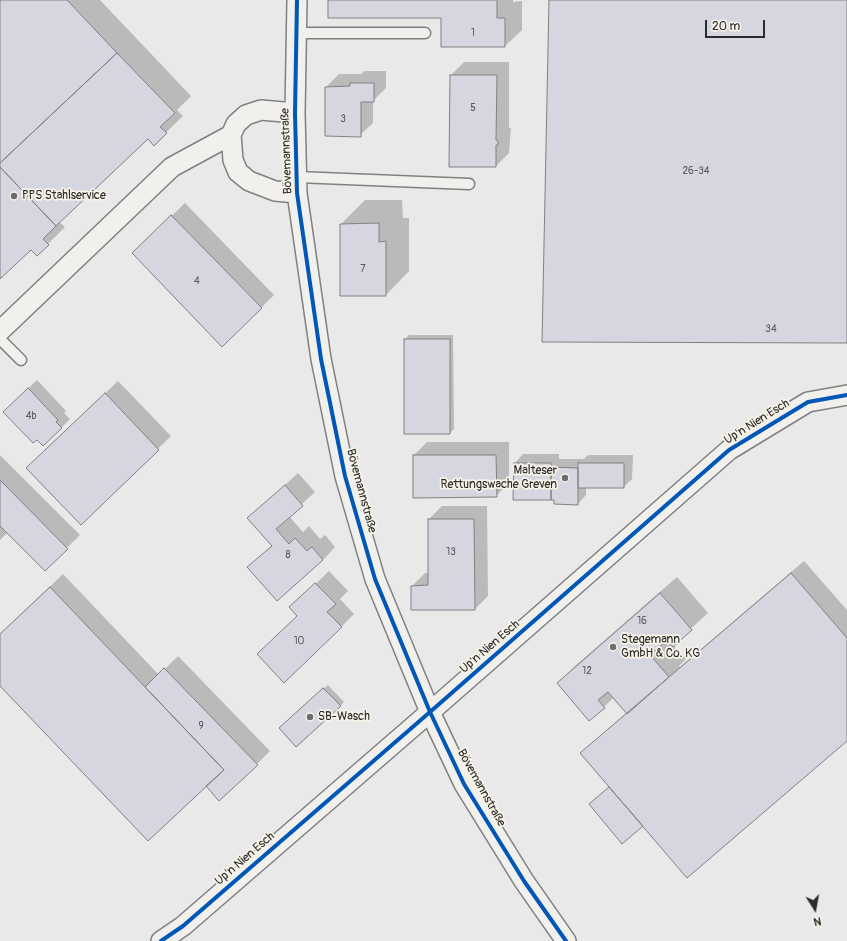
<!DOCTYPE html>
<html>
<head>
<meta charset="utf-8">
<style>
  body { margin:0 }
  #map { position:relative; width:847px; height:941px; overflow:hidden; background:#eae9ea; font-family:Pangolin,sans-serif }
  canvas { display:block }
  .north { position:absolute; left:795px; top:889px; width:40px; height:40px; -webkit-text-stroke:3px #f7f3e8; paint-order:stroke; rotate:169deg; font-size:11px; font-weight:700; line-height:16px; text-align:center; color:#2b2b2b }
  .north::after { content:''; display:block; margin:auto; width:14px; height:18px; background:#2b2b2b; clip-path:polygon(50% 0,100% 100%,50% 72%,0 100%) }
  .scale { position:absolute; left:705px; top:20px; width:60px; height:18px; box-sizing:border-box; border:2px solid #2b2b2b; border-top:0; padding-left:5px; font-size:12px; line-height:14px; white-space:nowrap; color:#2b2b2b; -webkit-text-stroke:3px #f7f3e8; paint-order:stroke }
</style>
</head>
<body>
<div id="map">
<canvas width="847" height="941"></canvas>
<div class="north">N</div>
<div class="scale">20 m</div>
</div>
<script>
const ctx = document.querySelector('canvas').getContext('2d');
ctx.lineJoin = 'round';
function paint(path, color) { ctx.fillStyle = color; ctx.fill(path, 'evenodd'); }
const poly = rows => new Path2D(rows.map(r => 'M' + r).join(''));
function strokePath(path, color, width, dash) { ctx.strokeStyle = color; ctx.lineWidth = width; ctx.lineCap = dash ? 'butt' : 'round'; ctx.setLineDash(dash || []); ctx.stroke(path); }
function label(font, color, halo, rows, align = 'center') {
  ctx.font = font + ' Pangolin,sans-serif'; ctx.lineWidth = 3.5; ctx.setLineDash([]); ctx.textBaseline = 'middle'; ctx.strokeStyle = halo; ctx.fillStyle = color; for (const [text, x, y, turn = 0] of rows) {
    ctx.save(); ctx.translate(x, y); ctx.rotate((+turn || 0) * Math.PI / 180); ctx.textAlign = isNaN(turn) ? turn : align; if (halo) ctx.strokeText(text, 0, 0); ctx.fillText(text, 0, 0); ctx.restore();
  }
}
const shadow = poly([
  [0,0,100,0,191,96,177,110,183,116,154,144,148,138,59,222,65,227,37,255,31,248,0,278],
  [329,0,513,0,513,2,522,1,522,30,505,46,442,17],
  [464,62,509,62,509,128,511,128,509,153,496,166,451,75],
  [364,71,386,71,386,88,373,101,373,123,360,135,326,87,339,74,361,74],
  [365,200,402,200,403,218,409,218,409,271,386,295,341,295,341,224],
  [185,203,274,295,261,308,146,241],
  [409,335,453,335,454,429,450,433,405,339],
  [37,380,66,411,64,413,70,419,61,428,13,403],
  [118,381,171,436,81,524,40,455],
  [427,442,509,442,509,483,496,496,414,455],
  [523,454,559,454,559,459,584,459,588,455,633,455,632,479,624,487,586,487,586,495,578,504,555,499,514,499,515,463],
  [0,455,80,535,45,569,8,532,0,540],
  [298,473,315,492,289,516,303,532,309,526,320,539,325,535,335,547,323,560,249,567,272,545,249,518],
  [442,506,487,506,488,596,475,609,412,586,425,573,429,573,429,519],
  [804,561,847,610,847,739,590,804,610,786,582,753,627,712,614,697,604,707,558,683,575,666,677,577,708,613,673,645,686,659,679,666,680,667],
  [329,571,348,591,340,599,354,614,341,627,298,615,304,595],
  [63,574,159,675,178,656,270,751,257,764,206,784,0,684,0,634],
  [328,685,344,702,340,706,285,724]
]);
const building = poly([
  [0,0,67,0,117,53,0,163,0,0],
  [328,0,497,0,497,18,505,18,505,47,441,47,441,18,328,18,328,0],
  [549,0,847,0,847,343,542,342,549,0],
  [117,53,175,113,160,127,167,133,154,146,148,139,56,226,0,167,0,163,117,53],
  [450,75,497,75,496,140,498,141,498,145,496,145,496,167,449,167,450,75],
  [350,83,374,83,374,102,361,102,361,137,325,136,325,87,350,86,350,83],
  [0,167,56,226,43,239,49,245,37,256,31,250,0,279,0,167],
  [171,215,262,308,222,347,132,253,171,215],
  [379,223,379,242,386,241,386,296,340,296,340,224,379,223],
  [404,339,450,339,450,434,404,434,404,339],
  [28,388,58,420,56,422,62,428,43,446,37,440,33,443,3,412,28,388],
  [105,393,159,450,81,525,26,468,105,393],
  [413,455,496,455,497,497,413,498,413,455],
  [514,463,551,463,551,500,513,500,514,463],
  [578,463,624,463,624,488,578,488,578,463],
  [551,467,578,468,578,505,554,504,554,500,551,500,551,467],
  [0,480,68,549,45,571,0,526,0,480],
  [285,485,303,506,276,529,289,544,295,538,307,551,312,547,323,560,277,601,247,567,272,546,247,518,285,485],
  [428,519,474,519,475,610,411,610,411,586,428,585,428,519],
  [791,573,847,638,847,741,687,878,580,753,791,573],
  [315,583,336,604,327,612,342,627,284,683,257,654,297,616,289,607,315,583],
  [50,587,224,770,148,841,0,686,0,634,50,587],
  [660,593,692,630,673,647,667,640,650,655,669,677,627,714,608,692,598,700,605,708,589,721,557,683,660,593],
  [164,668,258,765,219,801,206,786,224,770,145,687,164,668],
  [323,688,341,706,296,747,279,728,323,688],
  [609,787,643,826,622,844,589,804,609,787]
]);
const lane = poly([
  [296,33,425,33],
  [297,177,469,184],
  [0,339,21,360]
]);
const street = poly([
  [297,0,295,113,297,193,321,359,345,476,375,579,430,712,464,784,524,881,566,941],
  [295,113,261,110,246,115,236,124,231,135,233,160,238,172,249,181,275,191,297,193],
  [0,331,172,167,231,135],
  [161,941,183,926,430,712,729,450,808,402,847,395]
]);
const cycleway = poly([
  [297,0,295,113,297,193,321,359,345,476,375,579,430,712,464,784,524,881,566,941],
  [161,941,183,926,430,712,729,450,808,402,847,395]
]);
const markers = [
  [14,196,4,"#6e6e6e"],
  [565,478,4,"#6e6e6e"],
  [613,647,4,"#6e6e6e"],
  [310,717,4,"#6e6e6e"]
];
const numberNames = [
  ["1",473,33],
  ["5",473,108],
  ["3",343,119],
  ["26-34",696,171],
  ["7",363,269],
  ["4",197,281],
  ["34",771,329],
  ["4b",31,416],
  ["13",451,552],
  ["8",288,555],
  ["16",642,621],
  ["10",299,641],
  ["12",587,671],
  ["9",201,726]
];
const streetNames = [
  ["Bövemannstraße",287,151,-92],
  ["Up'n Nien Esch",757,422,-32],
  ["Bövemannstraße",361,491,75],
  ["Up'n Nien Esch",490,647,-41],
  ["Bövemannstraße",481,788,61],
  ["Up'n Nien Esch",245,859,-41]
];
const poiNames = [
  ["PPS Stahlservice",22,196],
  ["Malteser",557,471,"right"],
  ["Rettungswache Greven",557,485,"right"],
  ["Stegemann",621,640],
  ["GmbH & Co. KG",621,654],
  ["SB-Wasch",318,717]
];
paint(shadow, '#0003');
paint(building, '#d5d6e0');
strokePath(building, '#818081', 1);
strokePath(lane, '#818081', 13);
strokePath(street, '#818081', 22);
strokePath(lane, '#f1f0ed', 10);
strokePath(street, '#f1f0ed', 19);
strokePath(cycleway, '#0057b8', 4);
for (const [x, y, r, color] of markers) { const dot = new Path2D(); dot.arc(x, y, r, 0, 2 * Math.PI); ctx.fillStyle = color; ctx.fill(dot); strokePath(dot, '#f7f3e8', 1.5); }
label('10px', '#565759', null, numberNames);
label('12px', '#2b2b2b', '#f7f3e8', streetNames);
label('12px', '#2b2b2b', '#f7f3e8', poiNames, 'left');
</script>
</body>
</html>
